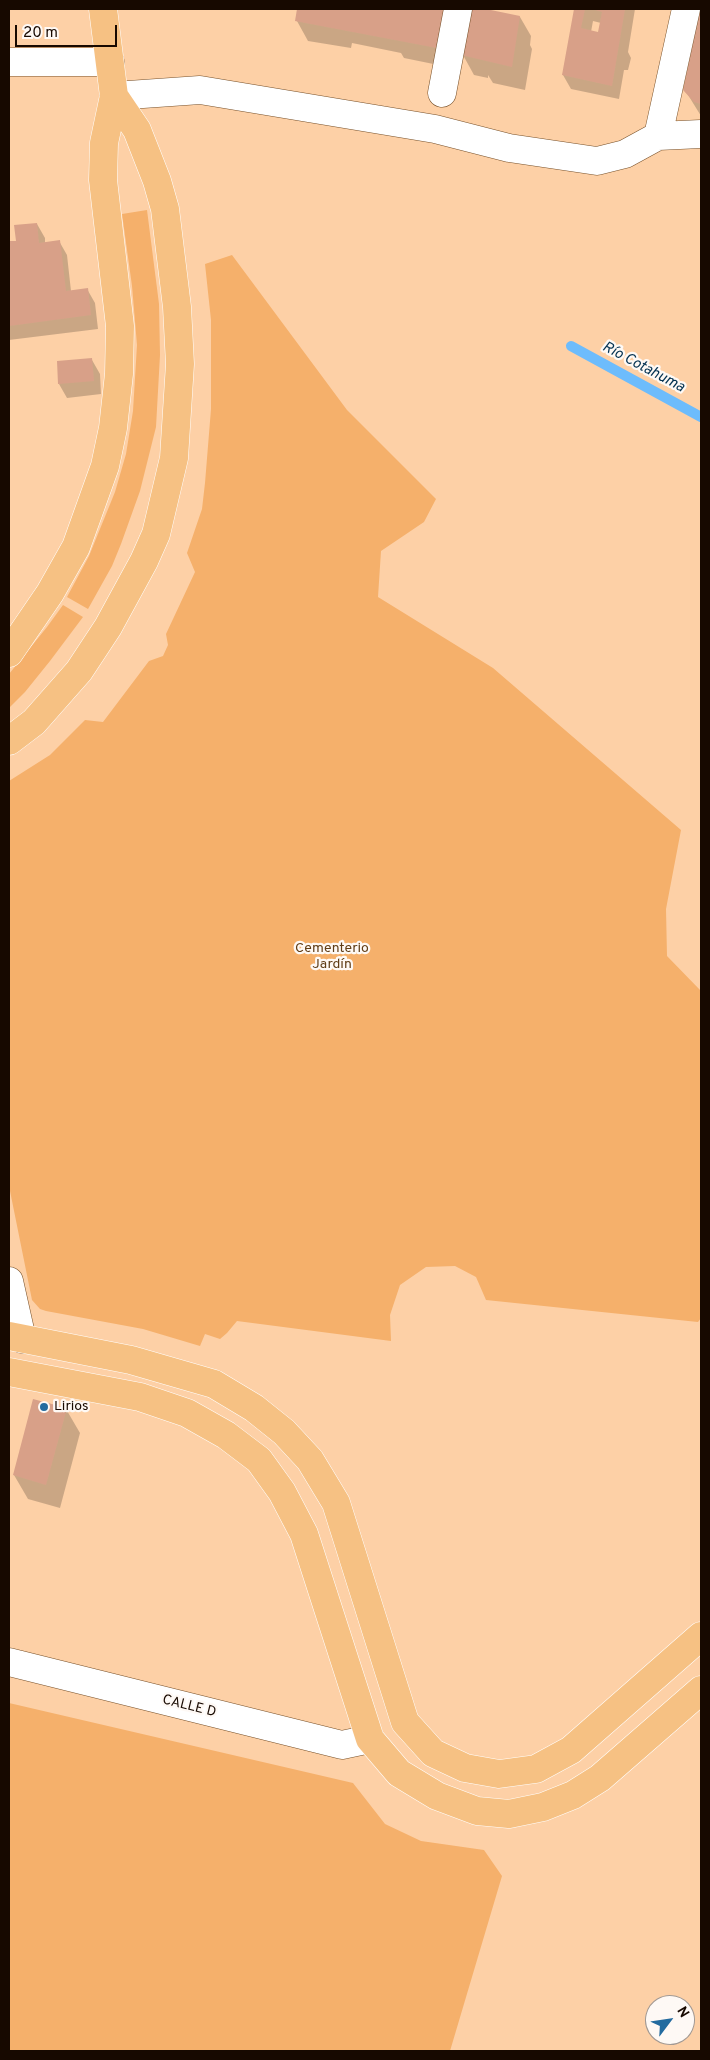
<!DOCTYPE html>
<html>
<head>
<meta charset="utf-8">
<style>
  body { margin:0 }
  #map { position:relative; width:710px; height:2060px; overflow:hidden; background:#fdd0a6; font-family:Overpass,sans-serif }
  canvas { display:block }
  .frame { position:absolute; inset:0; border:10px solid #170900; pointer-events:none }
  .north { position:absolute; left:645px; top:1995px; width:50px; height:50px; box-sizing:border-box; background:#fef9f5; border:1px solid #a29993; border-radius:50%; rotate:59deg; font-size:14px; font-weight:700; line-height:20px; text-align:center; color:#170900 }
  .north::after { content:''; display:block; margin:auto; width:18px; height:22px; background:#236b9f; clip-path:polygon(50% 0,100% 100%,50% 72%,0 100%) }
  .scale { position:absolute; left:15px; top:25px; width:102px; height:22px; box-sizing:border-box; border:2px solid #170900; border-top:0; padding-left:6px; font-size:15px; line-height:18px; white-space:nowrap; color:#170900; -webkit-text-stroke:4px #fef9f5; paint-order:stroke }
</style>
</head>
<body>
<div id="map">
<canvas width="710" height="2060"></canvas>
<div class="frame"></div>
<div class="north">N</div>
<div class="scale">20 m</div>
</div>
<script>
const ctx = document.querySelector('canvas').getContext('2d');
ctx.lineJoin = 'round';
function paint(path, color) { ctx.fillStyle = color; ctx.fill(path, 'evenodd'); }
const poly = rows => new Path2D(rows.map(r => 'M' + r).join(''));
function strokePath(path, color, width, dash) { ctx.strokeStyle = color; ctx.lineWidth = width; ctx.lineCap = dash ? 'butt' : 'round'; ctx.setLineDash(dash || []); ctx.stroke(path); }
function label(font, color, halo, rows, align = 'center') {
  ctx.font = font + ' Overpass,sans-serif'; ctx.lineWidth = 4.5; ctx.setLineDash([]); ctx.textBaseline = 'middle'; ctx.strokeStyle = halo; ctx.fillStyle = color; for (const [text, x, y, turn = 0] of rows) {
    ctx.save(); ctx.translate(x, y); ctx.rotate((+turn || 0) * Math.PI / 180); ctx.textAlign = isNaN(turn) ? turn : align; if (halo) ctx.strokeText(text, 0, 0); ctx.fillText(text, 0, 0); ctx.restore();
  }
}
const green = poly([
  [147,210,159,304,160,355,156,427,140,491,121,544,112,566,88,609,67,597,89,556,115,492,126,454,133,411,137,345,132,286,122,214],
  [232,255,347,410,436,499,424,522,381,551,378,597,493,668,681,830,666,909,667,956,701,991,701,1318,698,1322,486,1300,476,1277,455,1266,426,1267,400,1285,390,1315,391,1341,237,1321,227,1333,220,1339,205,1334,200,1346,143,1329,46,1311,40,1309,32,1300,9,1186,9,781,50,755,85,720,103,722,149,661,163,656,168,645,166,634,195,572,187,553,202,509,205,483,211,409,211,320,205,264],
  [63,605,83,617,50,661,25,692,9,708,9,674,47,627],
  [9,1703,353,1783,385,1824,421,1841,484,1850,502,1876,450,2051,9,2051]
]);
const shadow = poly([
  [299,9,467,9,453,68,404,58,401,53,352,43,351,48,308,41,297,21],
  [472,9,520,17,531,36,530,45,532,49,525,90,493,83,488,75,488,78,474,75,463,55],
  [575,9,635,9,628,52,631,58,628,70,624,70,619,99,571,89,563,75],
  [593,21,601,23,600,34,591,32],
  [701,9,701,116,685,90],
  [37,224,45,238,45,243,59,241,67,255,71,291,87,289,95,303,98,329,9,340,9,243,17,242],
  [92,360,100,374,101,394,67,398,59,384],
  [66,1409,80,1433,60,1508,28,1499,14,1475]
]);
const stream = poly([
  [571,346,701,417]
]);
const building = poly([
  [297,9,449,9,442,49,295,21],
  [470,9,486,9,520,16,512,67,461,55],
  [574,9,585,9,581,28,598,32,602,12,592,9,625,9,612,86,562,75],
  [700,9,701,9,701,104,694,102,683,90],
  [37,223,39,243,60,240,66,291,88,288,91,315,9,326,9,241,16,241,14,225],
  [92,358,94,381,58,384,57,361],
  [33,1399,67,1408,46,1485,13,1475]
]);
const minor = poly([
  [9,62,110,62],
  [442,93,458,9],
  [114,96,200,90,435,129,509,148,597,161,625,154,658,136,701,134],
  [658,136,686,9],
  [9,1281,22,1339],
  [9,1662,342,1745,370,1739]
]);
const major = poly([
  [9,653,50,593,76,547,105,466,113,428,119,374,120,326,103,180,104,143,114,96,103,9],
  [9,741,34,722,79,671,108,627,144,561,156,534,174,458,180,364,177,307,165,209,157,181,137,130,114,96],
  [9,1336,131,1360,214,1384,254,1408,284,1432,310,1460,336,1503,405,1722,433,1753,465,1768,499,1774,536,1769,571,1750,701,1636],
  [9,1372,140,1397,187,1413,226,1435,259,1460,282,1492,304,1534,370,1739,399,1773,437,1796,477,1811,509,1814,543,1807,573,1795,600,1778,701,1690]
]);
const markers = [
  [44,1407,5,"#236b9f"]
];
const parkNames = [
  ["Cementerio",332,949],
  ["Jardín",332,965]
];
const poiNames = [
  ["Lirios",54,1407]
];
const streetNames = [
  ["CALLE D",189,1707,14]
];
const waterNames = [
  ["Río Cotahuma",643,368,28]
];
paint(green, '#f5b06b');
paint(shadow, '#0003');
strokePath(stream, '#6dbcfc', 10);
paint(building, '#d8a088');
strokePath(minor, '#78512a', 29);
strokePath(major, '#fff', 29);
strokePath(minor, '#fff', 28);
strokePath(major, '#f6c183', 28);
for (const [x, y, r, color] of markers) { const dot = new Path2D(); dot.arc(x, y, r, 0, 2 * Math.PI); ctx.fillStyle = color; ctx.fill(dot); strokePath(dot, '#fef9f5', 2); }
label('14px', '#603d16', '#fef9f5', parkNames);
label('14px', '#170900', '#fef9f5', poiNames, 'left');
label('14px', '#170900', '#fef9f5', streetNames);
label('italic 15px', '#043251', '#fef9f5', waterNames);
</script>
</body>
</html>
